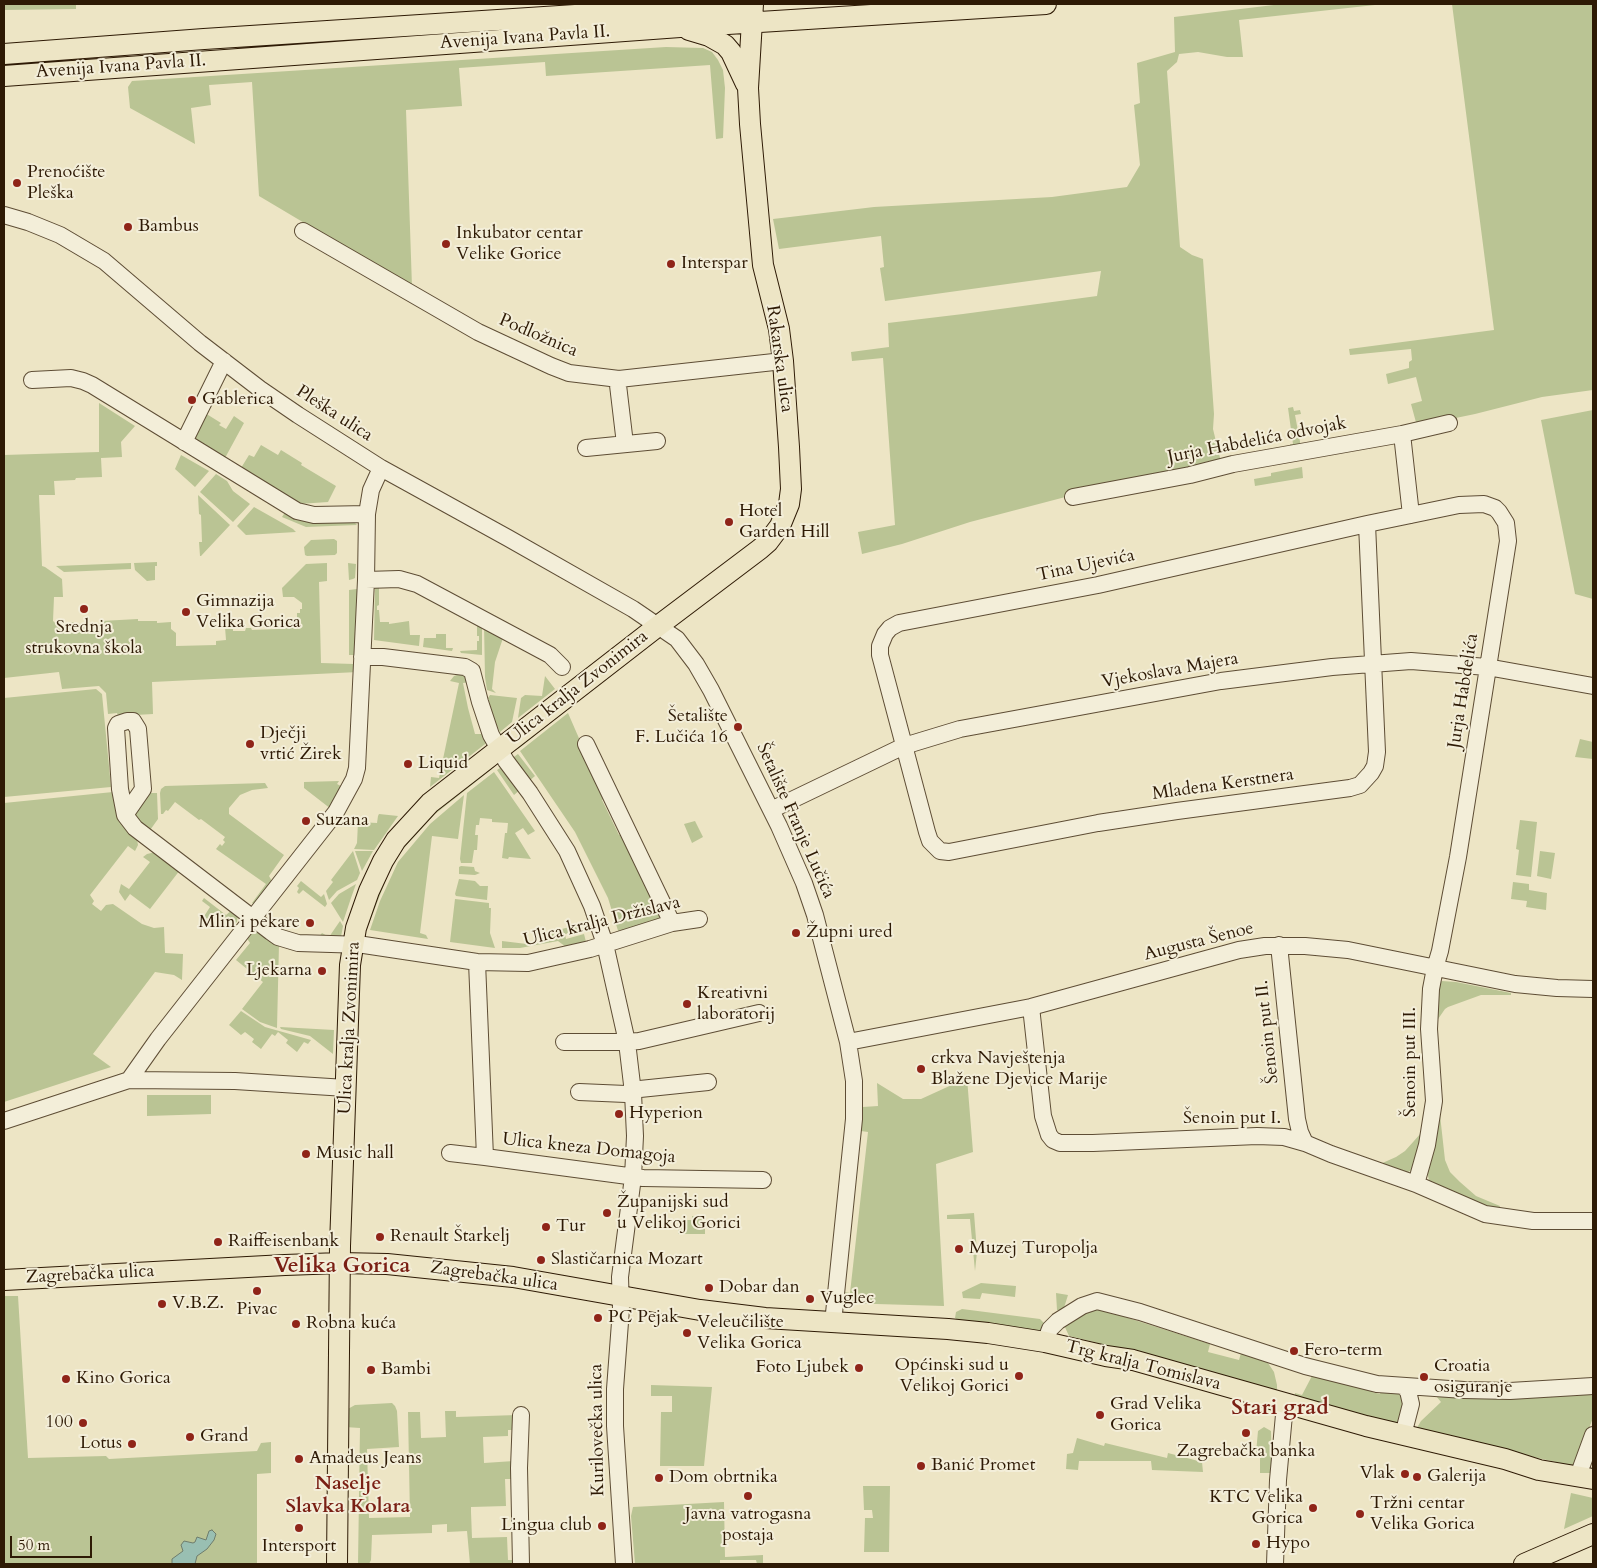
<!DOCTYPE html>
<html>
<head>
<meta charset="utf-8">
<style>
  body { margin:0 }
  #map { position:relative; width:1597px; height:1568px; overflow:hidden; background:#ede5c5; font-family:Cardo,serif }
  canvas { display:block }
  .frame { position:absolute; inset:0; border:5px solid #2e1a05; pointer-events:none }
  .scale { position:absolute; left:10px; top:1536px; width:82px; height:22px; box-sizing:border-box; border:2px solid #2e1a05; border-top:0; padding-left:6px; font-size:15px; line-height:18px; white-space:nowrap; color:#2e1a05; -webkit-text-stroke:4px #f3eed9; paint-order:stroke }
</style>
</head>
<body>
<div id="map">
<canvas width="1597" height="1568"></canvas>
<div class="frame"></div>
<div class="scale">50 m</div>
</div>
<script>
const ctx = document.querySelector('canvas').getContext('2d');
ctx.lineJoin = 'round';
function paint(path, color) { ctx.fillStyle = color; ctx.fill(path, 'evenodd'); }
const poly = rows => new Path2D(rows.map(r => 'M' + r).join(''));
function strokePath(path, color, width, dash) { ctx.strokeStyle = color; ctx.lineWidth = width; ctx.lineCap = dash ? 'butt' : 'round'; ctx.setLineDash(dash || []); ctx.stroke(path); }
function label(font, color, halo, rows, align = 'center') {
  ctx.font = font + ' Cardo,serif'; ctx.lineWidth = 4; ctx.setLineDash([]); ctx.textBaseline = 'middle'; ctx.strokeStyle = halo; ctx.fillStyle = color; for (const [text, x, y, turn = 0] of rows) {
    ctx.save(); ctx.translate(x, y); ctx.rotate((+turn || 0) * Math.PI / 180); ctx.textAlign = isNaN(turn) ? turn : align; if (halo) ctx.strokeText(text, 0, 0); ctx.fillText(text, 0, 0); ctx.restore();
  }
}
const green = poly([
  [4,4,76,4,76,9,4,10],
  [1282,4,1384,4,1239,20,1243,57,1227,57,1198,52,1179,54,1177,62,1167,71,1180,247,1192,255,1203,259,1214,414,1213,429,1221,462,1073,495,970,522,902,544,862,554,858,532,895,525,883,358,852,361,851,352,889,347,888,323,963,314,1097,296,1101,271,885,301,880,268,884,267,881,236,779,249,773,219,874,207,1052,197,1127,187,1140,165,1134,105,1140,103,1137,63,1175,52,1174,17],
  [1452,4,1593,4,1593,390,1542,397,1475,414,1417,426,1411,404,1422,401,1416,377,1388,384,1386,374,1409,368,1409,362,1412,360,1411,349,1350,355,1349,349,1494,330],
  [666,47,703,48,712,52,718,60,723,70,725,88,723,138,716,139,710,65,546,76,545,62,459,68,462,106,406,110,412,287,259,196,252,82,209,85,211,105,191,108,195,144,130,108,128,87,132,81],
  [99,403,135,426,121,442,122,457,101,458,102,477,76,478,75,480,54,481,55,495,39,495,42,566,45,567,62,579,63,597,54,597,53,621,59,626,69,626,69,623,74,622,74,624,101,623,101,621,138,619,138,621,157,621,157,623,171,622,171,629,176,633,176,646,216,645,216,641,226,640,225,627,233,626,233,631,245,631,246,628,251,628,252,630,278,629,278,626,284,625,284,624,297,623,297,613,300,613,300,609,302,609,302,603,294,597,283,597,282,588,306,564,327,563,327,581,319,582,321,663,354,664,358,672,152,682,153,714,118,716,117,713,108,714,106,693,99,686,62,689,59,672,4,678,4,455,99,452],
  [1293,407,1294,411,1300,410,1301,414,1295,415,1301,447,1291,449,1290,444,1293,444,1288,408],
  [1593,410,1593,599,1575,594,1541,420],
  [205,413,221,423,219,425,226,429,234,416,244,423,225,458,192,438],
  [261,445,278,455,281,450,302,463,301,465,336,486,328,502,299,504,241,468,249,455,254,457],
  [181,455,209,471,195,487,175,469],
  [1302,467,1303,478,1255,486,1254,479,1271,476,1271,473],
  [216,474,227,481,233,491,250,504,233,522,200,492],
  [198,495,230,525,201,556,200,556,199,542,202,542,201,515,199,514],
  [254,507,293,529,296,532,246,535,237,526],
  [286,511,353,521,357,525,306,527,282,517],
  [334,539,337,541,337,553,335,555,307,556,305,555,304,547,311,540],
  [157,562,157,566,155,566,155,580,147,581,135,570,134,563],
  [131,563,131,569,64,572,56,566],
  [348,563,356,564,355,578,353,579,349,580],
  [379,587,379,605,377,606,377,610,379,610,380,622,389,622,389,624,409,621,410,635,420,635,419,646,374,640,375,588],
  [357,589,357,655,349,655,349,590],
  [477,621,482,623,482,655,461,653,460,651,477,650,477,641,479,641,479,636,477,636],
  [484,624,504,635,495,662,492,689,496,693,487,690,485,677],
  [436,634,446,634,446,648,453,648,452,651,423,647,424,638,436,638],
  [612,670,614,673,518,749,516,745],
  [463,673,471,682,463,683,468,708,475,734,485,734,489,741,430,787,431,777,439,778,459,683,450,681,454,676],
  [545,676,555,689,518,718,521,698,525,695,542,696],
  [96,689,102,694,111,787,4,797,4,698],
  [490,695,517,698,512,722,500,732,495,722,488,698],
  [568,713,605,798,602,800,619,835,625,832,663,919,619,934,608,898,575,832,520,751],
  [1580,739,1593,742,1593,759,1575,757],
  [518,754,535,776,528,782,511,759],
  [489,766,492,769,435,814,403,849,389,872,368,926,363,925,378,883,418,824],
  [503,766,521,789,514,795,497,770],
  [494,772,535,831,528,835,523,828,515,833,531,859,509,857,508,859,502,858,505,833,507,833,508,823,492,822,492,819,480,818,479,825,476,825,475,835,478,835,477,850,474,850,472,863,461,863,460,859,467,793],
  [339,781,337,784,343,787,331,809,304,788,304,782],
  [265,783,268,788,252,790,240,795,229,808,229,814,284,855,269,876,273,883,254,904,252,903,266,884,216,849,220,844,222,846,225,842,223,840,225,837,201,819,199,820,175,802,168,811,166,810,163,814,161,814,160,793,161,789,165,786],
  [113,792,137,839,138,845,135,851,128,846,90,895,94,901,92,904,101,911,106,905,113,904,142,924,154,928,164,927,165,953,183,954,182,980,174,975,155,972,93,1054,111,1067,4,1102,4,803],
  [147,793,157,793,158,819,148,833,134,817],
  [464,795,458,839,432,836,420,933,426,935,428,939,370,930,380,901,398,862,430,824],
  [379,814,398,816,374,850,354,849,357,843,358,822,377,823,378,816],
  [1520,820,1537,822,1531,877,1516,875,1519,850,1516,849],
  [695,821,703,837,692,843,684,824],
  [353,851,360,873,357,880,337,891,329,900,326,891,333,882,331,880],
  [355,851,373,851,362,871],
  [1540,851,1555,853,1551,879,1537,876],
  [156,852,180,870,150,909,130,894,125,901,119,892,121,884,129,889,150,862,143,857,147,854],
  [461,866,474,867,475,871,480,873,475,875,459,874,459,867],
  [459,879,475,881,480,886,488,886,487,900,456,896,455,894],
  [301,881,321,897,324,894,327,904,325,907,303,890,299,894,297,892,299,888,297,886],
  [1513,882,1529,884,1529,890,1547,893,1546,910,1526,907,1527,901,1511,899],
  [356,884,351,898,343,922,331,903,339,894],
  [204,898,226,915,232,910,238,914,237,922,234,924,221,920,203,918,210,907,202,901],
  [455,899,489,903,489,908,491,908,490,933,495,948,450,942],
  [340,921,343,926,341,937,318,938,322,933,329,937],
  [581,924,583,931,565,934,566,939,584,934,586,942,566,947,558,941,520,948,502,948,502,941,535,945,558,930],
  [252,930,258,930,279,944,277,1028,260,1022,242,1009,263,982,236,960,250,943,246,937],
  [1442,981,1456,982,1511,993,1511,995,1481,995,1448,1007,1445,1009,1436,1022,1439,984],
  [241,1011,265,1027,311,1040,308,1044,304,1042,297,1052,286,1043,288,1040,278,1032,275,1036,272,1034,261,1049,252,1042,254,1039,245,1032,241,1035,229,1025],
  [280,1027,334,1030,333,1054,310,1036,281,1029],
  [967,1078,973,1152,936,1164,944,1306,843,1303,844,1292,850,1293,868,1132,861,1131,863,1107,878,1106,877,1083,903,1099,921,1099],
  [147,1095,211,1095,211,1114,147,1116],
  [1438,1115,1440,1115,1445,1160,1450,1172,1460,1182,1476,1196,1500,1206,1498,1212,1432,1183,1429,1180,1426,1168],
  [1422,1132,1414,1167,1410,1171,1406,1173,1378,1165,1396,1157,1405,1151],
  [974,1213,977,1252,975,1271,970,1219,947,1219,947,1215],
  [692,1216,697,1216,697,1219,705,1219,705,1234,678,1234,678,1220,692,1220],
  [981,1283,1016,1286,1015,1297,982,1293,980,1299,963,1298,962,1292],
  [1056,1293,1068,1295,1063,1311,1057,1310],
  [4,1296,18,1296,28,1458,106,1456,109,1459,257,1451,261,1443,271,1442,271,1473,257,1474,257,1564,4,1564],
  [962,1309,1040,1319,1046,1325,1044,1329,1037,1332,958,1320,955,1318,956,1312],
  [1096,1310,1103,1310,1210,1344,1208,1352,1239,1360,1241,1353,1263,1360,1268,1363,1274,1372,1277,1385,1277,1398,1094,1342,1069,1336,1064,1325,1084,1314],
  [1313,1374,1373,1389,1372,1392,1380,1394,1381,1390,1404,1393,1403,1415,1394,1430,1295,1399,1295,1393,1302,1395],
  [651,1385,712,1387,704,1466,660,1466,661,1412,672,1412,672,1396,651,1396],
  [1443,1393,1482,1399,1590,1393,1593,1397,1593,1418,1574,1466,1415,1431,1421,1421,1441,1402,1436,1396],
  [392,1403,395,1406,397,1411,399,1447,367,1449,369,1518,410,1517,408,1412,420,1412,421,1438,446,1437,445,1411,456,1411,456,1417,517,1415,517,1430,508,1430,508,1436,483,1437,484,1463,514,1461,513,1479,505,1479,506,1506,471,1507,471,1512,472,1538,507,1537,508,1560,516,1560,516,1564,470,1564,467,1531,447,1532,447,1524,432,1525,432,1533,372,1535,371,1560,369,1564,358,1564,360,1428,345,1427,346,1410,355,1405],
  [1264,1427,1271,1431,1272,1473,1260,1473,1260,1453,1256,1453,1258,1431],
  [1077,1438,1104,1446,1105,1443,1167,1458,1168,1453,1202,1462,1203,1472,1152,1470,1151,1461,1079,1461,1078,1470,1066,1469,1067,1454,1073,1453],
  [863,1486,890,1486,889,1552,864,1552,865,1518,873,1518,872,1510,864,1510],
  [1571,1493,1593,1498,1593,1516,1564,1529],
  [724,1502,725,1557,763,1555,763,1564,757,1564,756,1560,720,1560,720,1564,635,1564,631,1516,633,1507]
]);
const water = poly([
  [212,1530,216,1534,214,1540,207,1549,197,1556,195,1564,172,1564,172,1559,183,1551,181,1545,184,1541,193,1543,195,1542,197,1537,206,1540,209,1531,212,1530]
]);
const minor = poly([
  [4,215,28,222,60,235,104,261,200,343,260,389,298,415,381,468,508,538,633,609,677,639,696,664,711,690,779,826,804,883,815,915,848,1042,854,1081,854,1119,833,1323],
  [303,231,478,332,551,366,569,373,619,379,783,361],
  [619,379,618,385,625,444],
  [32,380,71,378,83,381,92,385,297,511,314,515,367,514],
  [1402,434,1411,515],
  [184,442,224,361],
  [586,448,657,441],
  [1073,497,1190,475,1233,464,1402,434,1449,423],
  [1367,524,1377,752,1375,766,1371,773,1360,785,1350,788,1177,811,1098,823,949,852,940,851,930,841,927,832,880,655,880,646,885,634,890,628,899,623,1098,585,1367,524,1459,505,1484,504,1495,508,1499,512,1506,523,1508,541,1458,857,1440,951,1435,968,1431,989,1429,1029,1434,1101,1427,1145,1416,1184],
  [366,580,399,579,417,584,550,655,562,667],
  [362,657,383,657,465,667,472,671,480,702,491,735,506,761,530,793,567,851,592,906,605,944,627,1042,633,1093,635,1136,633,1177,620,1277,621,1309,615,1389,615,1426,624,1564],
  [586,744,672,923],
  [771,810,904,746,960,729,1221,681,1332,667,1411,661,1487,667,1593,686],
  [125,815,143,789,138,729,133,721,127,721,118,724,116,728,120,789,125,815,135,828,271,932,278,937,298,943,364,945,477,962,528,963,590,949,672,923,699,919],
  [1279,945,1297,1119,1300,1132,1305,1143],
  [477,962,485,1157,643,1178,763,1180],
  [1031,1007,1043,1116,1049,1135,1053,1140,1060,1143,1093,1143,1257,1136,1284,1137,1305,1143,1331,1154,1416,1184,1485,1214,1533,1221,1593,1221],
  [564,1042,627,1042,639,1041,759,1013],
  [848,1042,1031,1007,1239,950,1265,946,1305,946,1348,950,1515,984,1557,988,1593,989],
  [129,1080,158,1039,336,812,354,779,357,768,366,580,367,514,371,490,381,468],
  [579,1092,626,1094,640,1089,708,1082],
  [4,1121,129,1080,235,1081,346,1088],
  [450,1153,485,1157],
  [1045,1342,1050,1329,1058,1321,1082,1306,1097,1301,1140,1312,1305,1366,1377,1384,1464,1390,1510,1391,1593,1386],
  [1403,1386,1408,1391,1411,1404,1403,1435],
  [1578,1476,1593,1435],
  [521,1564,519,1468,521,1415],
  [1275,1564,1278,1480,1285,1404]
]);
const major = poly([
  [689,30,709,36,725,45,731,52,746,84],
  [4,54,204,39,745,4],
  [4,76,680,27,1046,4],
  [4,1280,285,1265,340,1263,387,1264,513,1277,700,1310,765,1318,948,1329,988,1333,1045,1342,1106,1356,1133,1360,1366,1426,1505,1459,1539,1470,1593,1479],
  [337,1564,340,1246,350,965,356,928,369,891,383,861,396,840,430,803,658,626,760,549,768,542,780,526,789,504,791,489,789,447,783,361,779,329,763,265,750,124,748,88,753,4],
  [1524,1564,1593,1534]
]);
const markers = [
  [17,183,5,"#8f2418"],
  [128,227,5,"#8f2418"],
  [446,244,5,"#8f2418"],
  [671,264,5,"#8f2418"],
  [192,400,5,"#8f2418"],
  [729,522,5,"#8f2418"],
  [84,609,5,"#8f2418"],
  [186,612,5,"#8f2418"],
  [738,727,5,"#8f2418"],
  [250,744,5,"#8f2418"],
  [408,764,5,"#8f2418"],
  [306,821,5,"#8f2418"],
  [310,923,5,"#8f2418"],
  [796,933,5,"#8f2418"],
  [322,971,5,"#8f2418"],
  [687,1004,5,"#8f2418"],
  [921,1069,5,"#8f2418"],
  [619,1114,5,"#8f2418"],
  [306,1154,5,"#8f2418"],
  [607,1213,5,"#8f2418"],
  [546,1227,5,"#8f2418"],
  [380,1237,5,"#8f2418"],
  [218,1242,5,"#8f2418"],
  [959,1249,5,"#8f2418"],
  [541,1260,5,"#8f2418"],
  [709,1288,5,"#8f2418"],
  [257,1291,5,"#8f2418"],
  [810,1299,5,"#8f2418"],
  [162,1304,5,"#8f2418"],
  [598,1318,5,"#8f2418"],
  [296,1324,5,"#8f2418"],
  [687,1333,5,"#8f2418"],
  [1294,1351,5,"#8f2418"],
  [859,1368,5,"#8f2418"],
  [371,1370,5,"#8f2418"],
  [1019,1376,5,"#8f2418"],
  [1424,1377,5,"#8f2418"],
  [66,1379,5,"#8f2418"],
  [1100,1415,5,"#8f2418"],
  [83,1423,5,"#8f2418"],
  [1246,1433,5,"#8f2418"],
  [190,1437,5,"#8f2418"],
  [132,1444,5,"#8f2418"],
  [299,1459,5,"#8f2418"],
  [921,1466,5,"#8f2418"],
  [1405,1474,5,"#8f2418"],
  [1417,1477,5,"#8f2418"],
  [659,1478,5,"#8f2418"],
  [748,1496,5,"#8f2418"],
  [1313,1508,5,"#8f2418"],
  [1360,1514,5,"#8f2418"],
  [602,1526,5,"#8f2418"],
  [299,1528,5,"#8f2418"],
  [1256,1544,5,"#8f2418"]
];
const streetNames = [
  ["Avenija Ivana Pavla II.",525,38,-4],
  ["Avenija Ivana Pavla II.",121,67,-4],
  ["Podložnica",538,336,23],
  ["Rakarska ulica",779,359,82],
  ["Pleška ulica",334,414,33],
  ["Jurja Habdelića odvojak",1257,441,-11],
  ["Tina Ujevića",1086,566,-12],
  ["Vjekoslava Majera",1170,671,-10],
  ["Ulica kralja Zvonimira",578,688,-38],
  ["Jurja Habdelića",1464,691,-81],
  ["Mladena Kerstnera",1223,785,-8],
  ["Šetalište Franje Lučića",795,821,66],
  ["Ulica kralja Držislava",602,922,-14],
  ["Augusta Šenoe",1199,942,-14],
  ["Ulica kralja Zvonimira",350,1028,-87],
  ["Šenoin put II.",1268,1032,-96],
  ["Šenoin put III.",1411,1062,-90],
  ["Šenoin put I.",1232,1119],
  ["Ulica kneza Domagoja",589,1149,6],
  ["Zagrebačka ulica",90,1275,-3],
  ["Zagrebačka ulica",494,1277,8],
  ["Trg kralja Tomislava",1143,1366,14],
  ["Kurilovečka ulica",598,1430,-91]
];
const poiNames = [
  ["Prenoćište",27,173],
  ["Pleška",27,194],
  ["Bambus",138,227],
  ["Inkubator centar",456,234],
  ["Velike Gorice",456,255],
  ["Interspar",681,264],
  ["Gablerica",202,400],
  ["Hotel",739,512],
  ["Garden Hill",739,533],
  ["Gimnazija",196,602],
  ["Velika Gorica",196,623],
  ["Srednja",84,628,"center"],
  ["strukovna škola",84,649,"center"],
  ["Šetalište",728,717,"right"],
  ["F. Lučića 16",728,738,"right"],
  ["Dječji",260,734],
  ["vrtić Žirek",260,755],
  ["Liquid",418,764],
  ["Suzana",316,821],
  ["Mlin i pekare",300,923,"right"],
  ["Župni ured",806,933],
  ["Ljekarna",312,971,"right"],
  ["Kreativni",697,994],
  ["laboratorij",697,1015],
  ["crkva Navještenja",931,1059],
  ["Blažene Djevice Marije",931,1080],
  ["Hyperion",629,1114],
  ["Music hall",316,1154],
  ["Županijski sud",617,1203],
  ["u Velikoj Gorici",617,1224],
  ["Tur",556,1227],
  ["Renault Štarkelj",390,1237],
  ["Raiffeisenbank",228,1242],
  ["Muzej Turopolja",969,1249],
  ["Slastičarnica Mozart",551,1260],
  ["Dobar dan",719,1288],
  ["Vuglec",820,1299],
  ["V.B.Z.",172,1304],
  ["Pivac",257,1310,"center"],
  ["PC Pejak",608,1318],
  ["Veleučilište",697,1323],
  ["Velika Gorica",697,1344],
  ["Robna kuća",306,1324],
  ["Fero-term",1304,1351],
  ["Općinski sud u",1009,1366,"right"],
  ["Velikoj Gorici",1009,1387,"right"],
  ["Croatia",1434,1367],
  ["osiguranje",1434,1388],
  ["Foto Ljubek",849,1368,"right"],
  ["Bambi",381,1370],
  ["Kino Gorica",76,1379],
  ["Grad Velika",1110,1405],
  ["Gorica",1110,1426],
  ["100",73,1423,"right"],
  ["Grand",200,1437],
  ["Lotus",122,1444,"right"],
  ["Zagrebačka banka",1246,1452,"center"],
  ["Amadeus Jeans",309,1459],
  ["Banić Promet",931,1466],
  ["Vlak",1395,1474,"right"],
  ["Galerija",1427,1477],
  ["Dom obrtnika",669,1478],
  ["KTC Velika",1303,1498,"right"],
  ["Gorica",1303,1519,"right"],
  ["Tržni centar",1370,1504],
  ["Velika Gorica",1370,1525],
  ["Javna vatrogasna",748,1515,"center"],
  ["postaja",748,1536,"center"],
  ["Lingua club",592,1526,"right"],
  ["Hypo",1266,1544],
  ["Intersport",299,1547,"center"]
];
const quarterNames = [
  ["Naselje",348,1484],
  ["Slavka Kolara",348,1507]
];
const districtNames = [
  ["Velika Gorica",342,1267],
  ["Stari grad",1280,1409]
];
paint(green, '#bac494');
paint(water, '#99bfb2');
strokePath(water, '#6e7d6d', 1);
strokePath(minor, '#5e4d35', 18);
strokePath(major, '#2e1a05', 22);
strokePath(minor, '#f3eed9', 16);
strokePath(major, '#ede5c5', 20);
for (const [x, y, r, color] of markers) { const dot = new Path2D(); dot.arc(x, y, r, 0, 2 * Math.PI); ctx.fillStyle = color; ctx.fill(dot); strokePath(dot, '#f3eed9', 2); }
label('18px', '#2e1a05', '#f3eed9', streetNames);
label('18px', '#2e1a05', '#f3eed9', poiNames, 'left');
label('bold 20px', '#7a1f14', '#f3eed9', quarterNames);
label('bold 22px', '#7a1f14', '#f3eed9', districtNames);
</script>
</body>
</html>
